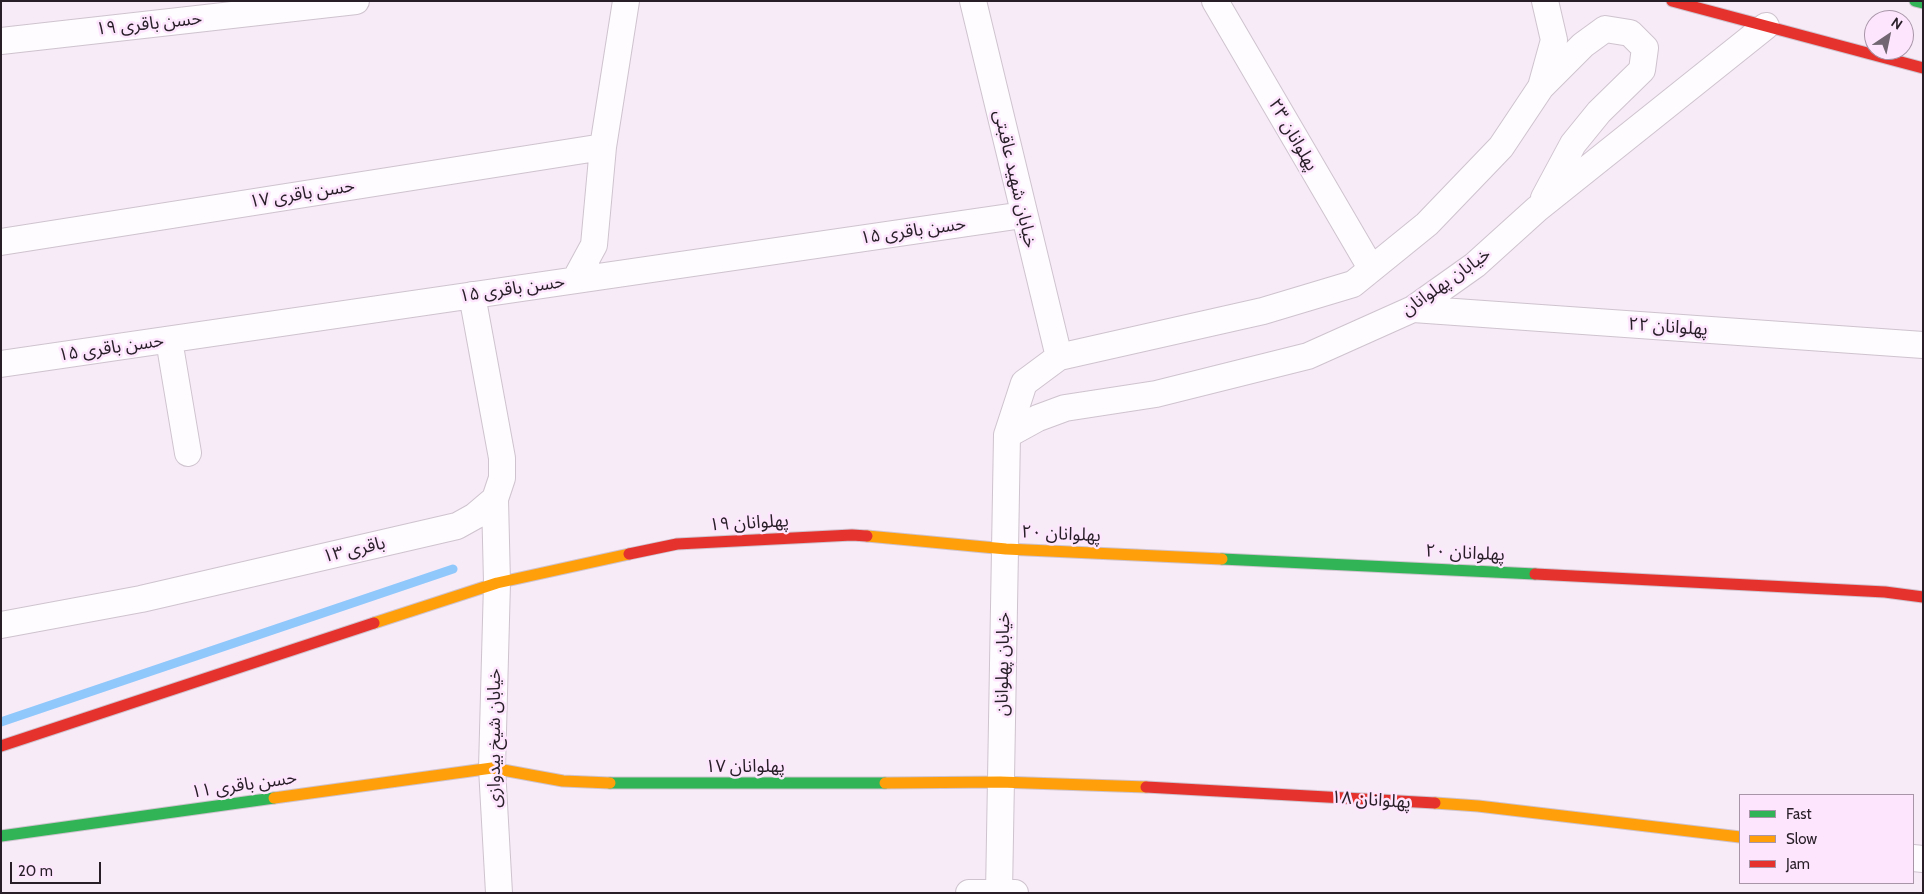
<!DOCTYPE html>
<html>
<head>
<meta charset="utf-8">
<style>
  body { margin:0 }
  #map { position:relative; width:1924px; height:894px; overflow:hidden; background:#f8ebf8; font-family:Cabin,sans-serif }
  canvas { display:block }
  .frame { position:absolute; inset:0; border:2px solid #281e28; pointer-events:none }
  .legend { position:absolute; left:1739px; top:794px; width:175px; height:90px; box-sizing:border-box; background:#fde6fd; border:1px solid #a896a8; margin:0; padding:6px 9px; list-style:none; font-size:15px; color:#281e28 }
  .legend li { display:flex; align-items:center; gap:10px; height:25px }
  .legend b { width:25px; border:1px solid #a896a8 }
  .north { position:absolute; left:1864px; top:10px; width:50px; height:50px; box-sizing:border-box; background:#fde6fd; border:1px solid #a896a8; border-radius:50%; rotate:34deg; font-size:14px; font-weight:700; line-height:20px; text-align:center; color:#281e28 }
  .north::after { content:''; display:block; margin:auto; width:18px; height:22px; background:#716671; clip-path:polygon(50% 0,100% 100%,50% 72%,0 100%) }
  .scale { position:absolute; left:10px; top:862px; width:91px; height:22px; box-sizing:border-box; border:2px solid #281e28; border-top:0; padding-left:6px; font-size:15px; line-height:18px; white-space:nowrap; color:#281e28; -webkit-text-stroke:4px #fde6fd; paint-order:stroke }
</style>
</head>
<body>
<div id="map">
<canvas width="1924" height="894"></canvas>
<div class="frame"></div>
<ul class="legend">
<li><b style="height:6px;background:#30b455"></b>Fast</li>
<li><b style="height:6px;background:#ff9f0a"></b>Slow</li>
<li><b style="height:6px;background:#e5322d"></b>Jam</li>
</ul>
<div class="north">N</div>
<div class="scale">20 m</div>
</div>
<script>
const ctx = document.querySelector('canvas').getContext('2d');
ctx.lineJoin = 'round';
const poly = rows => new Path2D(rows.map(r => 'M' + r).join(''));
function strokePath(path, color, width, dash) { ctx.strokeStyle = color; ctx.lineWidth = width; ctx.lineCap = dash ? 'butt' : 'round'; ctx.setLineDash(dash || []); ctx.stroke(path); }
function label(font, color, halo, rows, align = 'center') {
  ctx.font = font + ' Cabin,"Noto Sans Arabic",sans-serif'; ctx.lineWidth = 5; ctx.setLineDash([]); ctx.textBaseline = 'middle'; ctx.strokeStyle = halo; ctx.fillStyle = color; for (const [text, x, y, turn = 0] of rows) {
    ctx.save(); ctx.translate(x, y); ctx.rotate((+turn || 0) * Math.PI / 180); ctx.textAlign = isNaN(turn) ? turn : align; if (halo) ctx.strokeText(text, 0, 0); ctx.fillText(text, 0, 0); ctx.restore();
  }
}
const stream = poly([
  [1,722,453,569]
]);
const street = poly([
  [973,1,1059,357],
  [1215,1,1371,268],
  [1,41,356,1],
  [1542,86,1583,45,1605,29,1630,33,1645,48,1642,70,1599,112,1573,144,1544,198],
  [1,242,603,147],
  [575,280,594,245,603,147,626,1],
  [1413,309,1923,345],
  [169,340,188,453],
  [1,364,1023,215],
  [1007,435,1038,418,1065,408,1156,394,1308,356,1413,309,1475,265,1537,209,1766,26],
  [495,499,497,583,492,768,499,893],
  [1,625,141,599,457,526,475,516,495,499,502,478,502,458,472,295],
  [1913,858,1923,859],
  [969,893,1015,893],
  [999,893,1007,435,1024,383,1059,357,1263,311,1353,284,1427,224,1501,147,1541,87,1554,40,1545,1]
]);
const fast = poly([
  [1915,1,1923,3],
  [1222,559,1535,574],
  [610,783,885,783],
  [1,836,274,798]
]);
const slow = poly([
  [867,536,1006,549,1222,559],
  [374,623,497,583,629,554],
  [885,783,1000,782,1146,787],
  [274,798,492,768,563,781,610,783],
  [1435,803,1478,806,1740,837]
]);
const jam = poly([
  [1672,1,1923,68],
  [629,554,677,544,852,535,867,536],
  [1535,574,1885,592,1923,597],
  [1,746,374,623],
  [1146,787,1435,803]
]);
const streetNames = [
  ["حسن باقری ۱۹",149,24,-6],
  ["پهلوانان ۲۳",1293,135,60],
  ["خیابان شهید عاقبتی",1015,179,77],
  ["حسن باقری ۱۷",302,194,-9],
  ["حسن باقری ۱۵",913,231,-8],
  ["خیابان پهلوانان",1446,282,-35],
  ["حسن باقری ۱۵",512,289,-8],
  ["پهلوانان ۲۲",1668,327,4],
  ["حسن باقری ۱۵",111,348,-8],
  ["پهلوانان ۱۹",749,523,-3],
  ["پهلوانان ۲۰",1061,534,3],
  ["باقری ۱۳",354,550,-13],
  ["پهلوانان ۲۰",1465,553,3],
  ["خیابان پهلوانان",1003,664,-89],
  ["خیابان شیخ بیدوازی",495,738,-90],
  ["پهلوانان ۱۷",745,767],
  ["حسن باقری ۱۱",244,785,-8],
  ["پهلوانان ۱۸",1371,800,4]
];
strokePath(stream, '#91c8fb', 9);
strokePath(street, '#cec3ce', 28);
strokePath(fast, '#cec3ce', 13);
strokePath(slow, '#cec3ce', 13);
strokePath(jam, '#cec3ce', 13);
strokePath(street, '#fefcfe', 26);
strokePath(fast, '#30b455', 11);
strokePath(slow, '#ff9f0a', 11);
strokePath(jam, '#e5322d', 11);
label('18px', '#281e28', '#fde6fd', streetNames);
</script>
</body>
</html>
